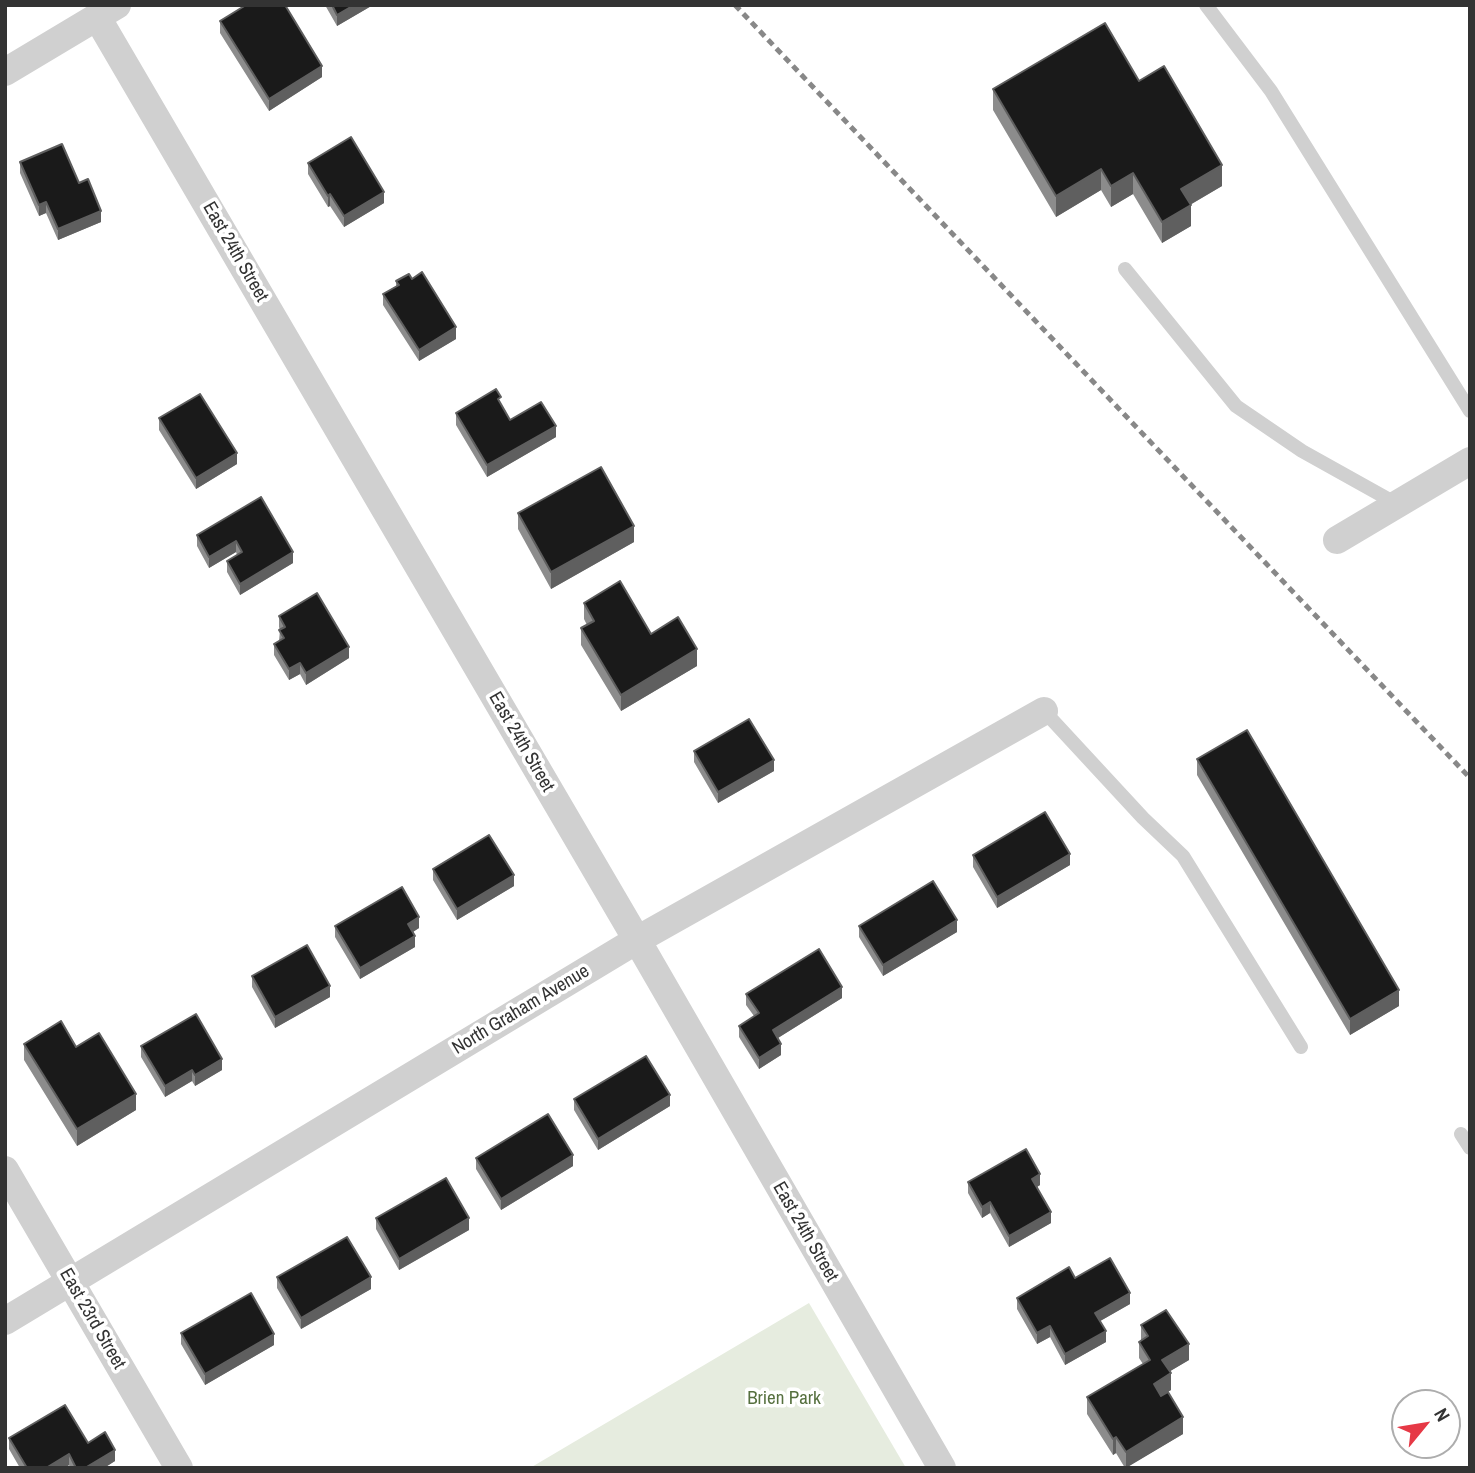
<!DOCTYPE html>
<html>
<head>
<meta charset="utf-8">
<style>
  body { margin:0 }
  #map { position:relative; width:1475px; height:1473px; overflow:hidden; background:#fff; font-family:"Archivo Narrow",sans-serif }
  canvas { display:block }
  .frame { position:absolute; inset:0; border:7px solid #333; pointer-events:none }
  .north { position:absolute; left:1391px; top:1389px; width:70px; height:70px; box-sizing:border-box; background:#fff; border:2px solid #adadad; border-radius:50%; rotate:60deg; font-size:19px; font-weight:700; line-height:28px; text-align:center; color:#333 }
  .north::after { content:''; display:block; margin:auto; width:24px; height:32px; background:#e63946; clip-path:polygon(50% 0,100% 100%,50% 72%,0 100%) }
</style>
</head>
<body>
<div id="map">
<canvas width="1475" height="1473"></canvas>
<div class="frame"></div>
<div class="north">N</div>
</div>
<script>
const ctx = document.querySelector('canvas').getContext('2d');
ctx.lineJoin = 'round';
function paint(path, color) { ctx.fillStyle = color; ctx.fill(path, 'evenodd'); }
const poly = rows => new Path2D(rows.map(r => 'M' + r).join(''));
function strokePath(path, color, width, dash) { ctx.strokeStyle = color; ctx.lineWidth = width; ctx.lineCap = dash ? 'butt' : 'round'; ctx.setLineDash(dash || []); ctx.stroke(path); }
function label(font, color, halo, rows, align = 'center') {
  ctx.font = font + ' "Archivo Narrow",sans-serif'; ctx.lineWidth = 7; ctx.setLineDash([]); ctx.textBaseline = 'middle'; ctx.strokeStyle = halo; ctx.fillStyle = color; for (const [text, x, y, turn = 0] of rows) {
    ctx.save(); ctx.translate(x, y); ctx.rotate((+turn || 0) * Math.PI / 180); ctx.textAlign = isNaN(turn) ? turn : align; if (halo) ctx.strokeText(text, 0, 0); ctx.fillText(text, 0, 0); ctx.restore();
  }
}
const green = poly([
  [809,1303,906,1468,530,1468]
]);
const service = poly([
  [1206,5,1271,91,1470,411],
  [1125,269,1236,406,1302,451,1397,504],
  [1044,711,1143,818,1183,856,1301,1047],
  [1461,1134,1470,1148]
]);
const minor = poly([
  [97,17,637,940,942,1468],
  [5,72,117,5],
  [1337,540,1470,461],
  [5,1170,179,1468],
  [5,1321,637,940,1044,711]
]);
const rail = poly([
  [735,5,1470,778]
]);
const wall = poly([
  [325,5,373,5,337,26],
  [220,21,322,77,269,111,220,33],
  [1139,81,1222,186,1190,205,1191,226,1162,243,1133,194,1111,207,1101,190,1056,217,993,110,993,89],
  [20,162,79,183,101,222,58,240,46,213,39,216,20,173],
  [308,163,384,203,344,227,330,206,328,207,308,174],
  [396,281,456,339,419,361,383,305,383,294,396,286],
  [501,404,510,420,556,437,487,477,456,425,456,413],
  [159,418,237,464,196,489,159,430],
  [261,497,293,563,240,595,227,572,227,561,237,555,236,552,209,568,197,546,197,535],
  [518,513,634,542,551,589,518,529],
  [584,603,651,634,697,666,621,711,581,645,581,628,587,625,584,619],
  [279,616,349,658,306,685,300,674,289,680,274,655,274,644,279,641,280,630,279,627],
  [694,751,774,771,718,803,694,762],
  [1197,759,1399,1006,1350,1035,1197,775],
  [973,855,1070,865,997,908,973,867],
  [433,869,514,886,457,920,433,880],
  [335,926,419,928,413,932,415,947,360,979,335,937],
  [859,926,957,932,883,976,859,937],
  [252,976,330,997,275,1028,252,987],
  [746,994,842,998,778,1038,781,1055,759,1069,739,1037,739,1026,754,1016,746,1005],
  [24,1044,76,1047,136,1110,77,1146,24,1060],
  [141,1046,222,1070,195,1086,192,1081,165,1097,141,1057],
  [574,1099,670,1106,598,1150,574,1110],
  [476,1158,573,1166,501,1210,476,1169],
  [968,1182,1040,1185,1037,1187,1051,1223,1009,1247,990,1213,982,1218,968,1193],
  [376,1218,469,1230,399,1270,376,1229],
  [277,1277,371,1289,301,1329,277,1288],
  [1075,1278,1130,1304,1100,1321,1106,1342,1065,1365,1050,1337,1037,1344,1017,1309,1017,1298],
  [1141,1325,1189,1360,1170,1371,1171,1390,1161,1396,1183,1434,1125,1468,1116,1453,1113,1455,1087,1414,1087,1397,1143,1364,1139,1358,1139,1342,1141,1340],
  [181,1333,274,1345,205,1385,181,1344],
  [9,1438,88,1443,115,1461,104,1468,70,1468,69,1465,65,1468,20,1468,9,1449]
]);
const shadedWall = poly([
  [354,5,373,5,337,26,337,15],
  [322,66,322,77,269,111,269,99],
  [1222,165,1222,186,1181,210,1181,189],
  [1101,169,1101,190,1056,217,1056,196],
  [1133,173,1133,194,1111,207,1111,186],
  [384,192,384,203,344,227,344,216],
  [330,194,330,206,328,207,328,196],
  [46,202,46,213,39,216,39,205],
  [1191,205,1191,226,1162,243,1162,222],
  [101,211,101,222,58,240,58,229],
  [456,327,456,339,419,361,419,350],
  [556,426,556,437,487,477,487,465],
  [237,453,237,464,196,489,196,478],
  [634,526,634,542,551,589,551,572],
  [236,541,236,552,209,568,209,557],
  [293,552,293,563,240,595,240,584],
  [349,647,349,658,306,685,306,673],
  [697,649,697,666,621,711,621,695],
  [300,663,300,674,289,680,289,669],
  [774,760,774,771,718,803,718,792],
  [1070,854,1070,865,997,908,997,897],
  [514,875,514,886,457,920,457,909],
  [419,917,419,928,408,935,408,924],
  [957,920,957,932,883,976,883,965],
  [415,936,415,947,360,979,360,968],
  [330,986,330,997,275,1028,275,1017],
  [842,987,842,998,773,1041,773,1030],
  [1399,990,1399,1006,1350,1035,1350,1019],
  [781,1044,781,1055,759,1069,759,1058],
  [222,1059,222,1070,195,1086,195,1075],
  [192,1070,192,1081,165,1097,165,1086],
  [136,1094,136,1110,77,1146,77,1129],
  [670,1095,670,1106,598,1150,598,1139],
  [573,1155,573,1166,501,1210,501,1199],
  [1040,1174,1040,1185,1032,1190,1032,1179],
  [990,1202,990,1213,982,1218,982,1207],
  [1051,1212,1051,1223,1009,1247,1009,1236],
  [469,1218,469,1230,399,1270,399,1259],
  [371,1277,371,1289,301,1329,301,1318],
  [1130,1293,1130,1304,1095,1324,1095,1313],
  [1050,1326,1050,1337,1037,1344,1037,1333],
  [1106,1331,1106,1342,1065,1365,1065,1354],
  [274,1334,274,1345,205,1385,205,1374],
  [1189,1344,1189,1360,1162,1376,1162,1360],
  [1171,1373,1171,1390,1154,1400,1154,1384],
  [1183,1417,1183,1434,1126,1468,1126,1452],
  [1116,1437,1116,1453,1113,1455,1113,1439],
  [115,1450,115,1461,104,1468,85,1468],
  [69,1454,69,1465,65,1468,46,1468]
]);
const building = poly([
  [246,5,285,5,322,66,269,99,220,21,246,5],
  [332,5,354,5,337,15,332,5],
  [1105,23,1139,81,1164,66,1222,165,1181,189,1191,205,1162,222,1133,173,1111,186,1101,169,1056,196,993,89,1105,23],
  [351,137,384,192,344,216,330,194,328,196,308,163,351,137],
  [62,144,79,183,88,179,101,211,58,229,46,202,39,205,20,162,62,144],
  [422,272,456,327,419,350,383,294,399,285,396,281,409,274,412,279,422,272],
  [496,389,501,397,498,399,510,420,541,402,556,426,487,465,456,413,496,389],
  [200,394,237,453,196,478,159,418,200,394],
  [601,467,634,526,551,572,518,513,601,467],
  [261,497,293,552,240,584,227,561,242,552,236,541,209,557,197,535,261,497],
  [620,581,651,634,678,617,697,649,621,695,581,628,594,621,584,603,620,581],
  [317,593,349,647,306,673,300,663,289,669,274,644,284,638,279,630,285,627,279,616,317,593],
  [749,719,774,760,718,792,694,751,749,719],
  [1247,730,1399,990,1350,1019,1197,759,1247,730],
  [1045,812,1070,854,997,897,973,855,1045,812],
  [489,835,514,875,457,909,433,869,489,835],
  [933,881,957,920,883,965,859,926,933,881],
  [402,887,419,917,408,924,415,936,360,968,335,926,402,887],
  [307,945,330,986,275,1017,252,976,307,945],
  [819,949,842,987,773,1030,781,1044,759,1058,739,1026,759,1013,746,994,819,949],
  [196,1014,222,1059,195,1075,192,1070,165,1086,141,1046,196,1014],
  [61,1021,76,1047,99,1033,136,1094,77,1129,24,1044,61,1021],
  [646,1056,670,1095,598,1139,574,1099,646,1056],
  [548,1114,573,1155,501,1199,476,1158,548,1114],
  [1026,1149,1040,1174,1032,1179,1051,1212,1009,1236,990,1202,982,1207,968,1182,1026,1149],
  [446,1178,469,1218,399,1259,376,1218,446,1178],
  [347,1237,371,1277,301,1318,277,1277,347,1237],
  [1110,1258,1130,1293,1095,1313,1106,1331,1065,1354,1050,1326,1037,1333,1017,1298,1069,1267,1075,1278,1110,1258],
  [251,1293,274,1334,205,1374,181,1333,251,1293],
  [1166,1310,1189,1344,1162,1360,1171,1373,1154,1384,1161,1396,1168,1392,1183,1417,1126,1452,1116,1437,1113,1439,1087,1397,1150,1360,1139,1342,1148,1336,1141,1325,1166,1310],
  [65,1405,88,1443,105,1432,115,1450,85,1468,76,1468,69,1454,46,1468,27,1468,9,1438,65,1405]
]);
const streetNames = [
  ["East 24th Street",235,252,60],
  ["East 24th Street",521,742,60],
  ["North Graham Avenue",521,1010,-31],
  ["East 24th Street",805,1232,60],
  ["East 23rd Street",92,1319,60]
];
const parkNames = [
  ["Brien Park",784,1399]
];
paint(green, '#e6ecdf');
strokePath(service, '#d0d0d0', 14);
strokePath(minor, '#d0d0d0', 28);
strokePath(rail, '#888', 5, [7, 5]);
paint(wall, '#8c8c8c');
paint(shadedWall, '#5f5f5f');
paint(building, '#1a1a1a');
strokePath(building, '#5f5f5f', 2);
label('19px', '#333', '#fff', streetNames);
label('19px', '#56703f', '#fff', parkNames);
</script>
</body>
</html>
